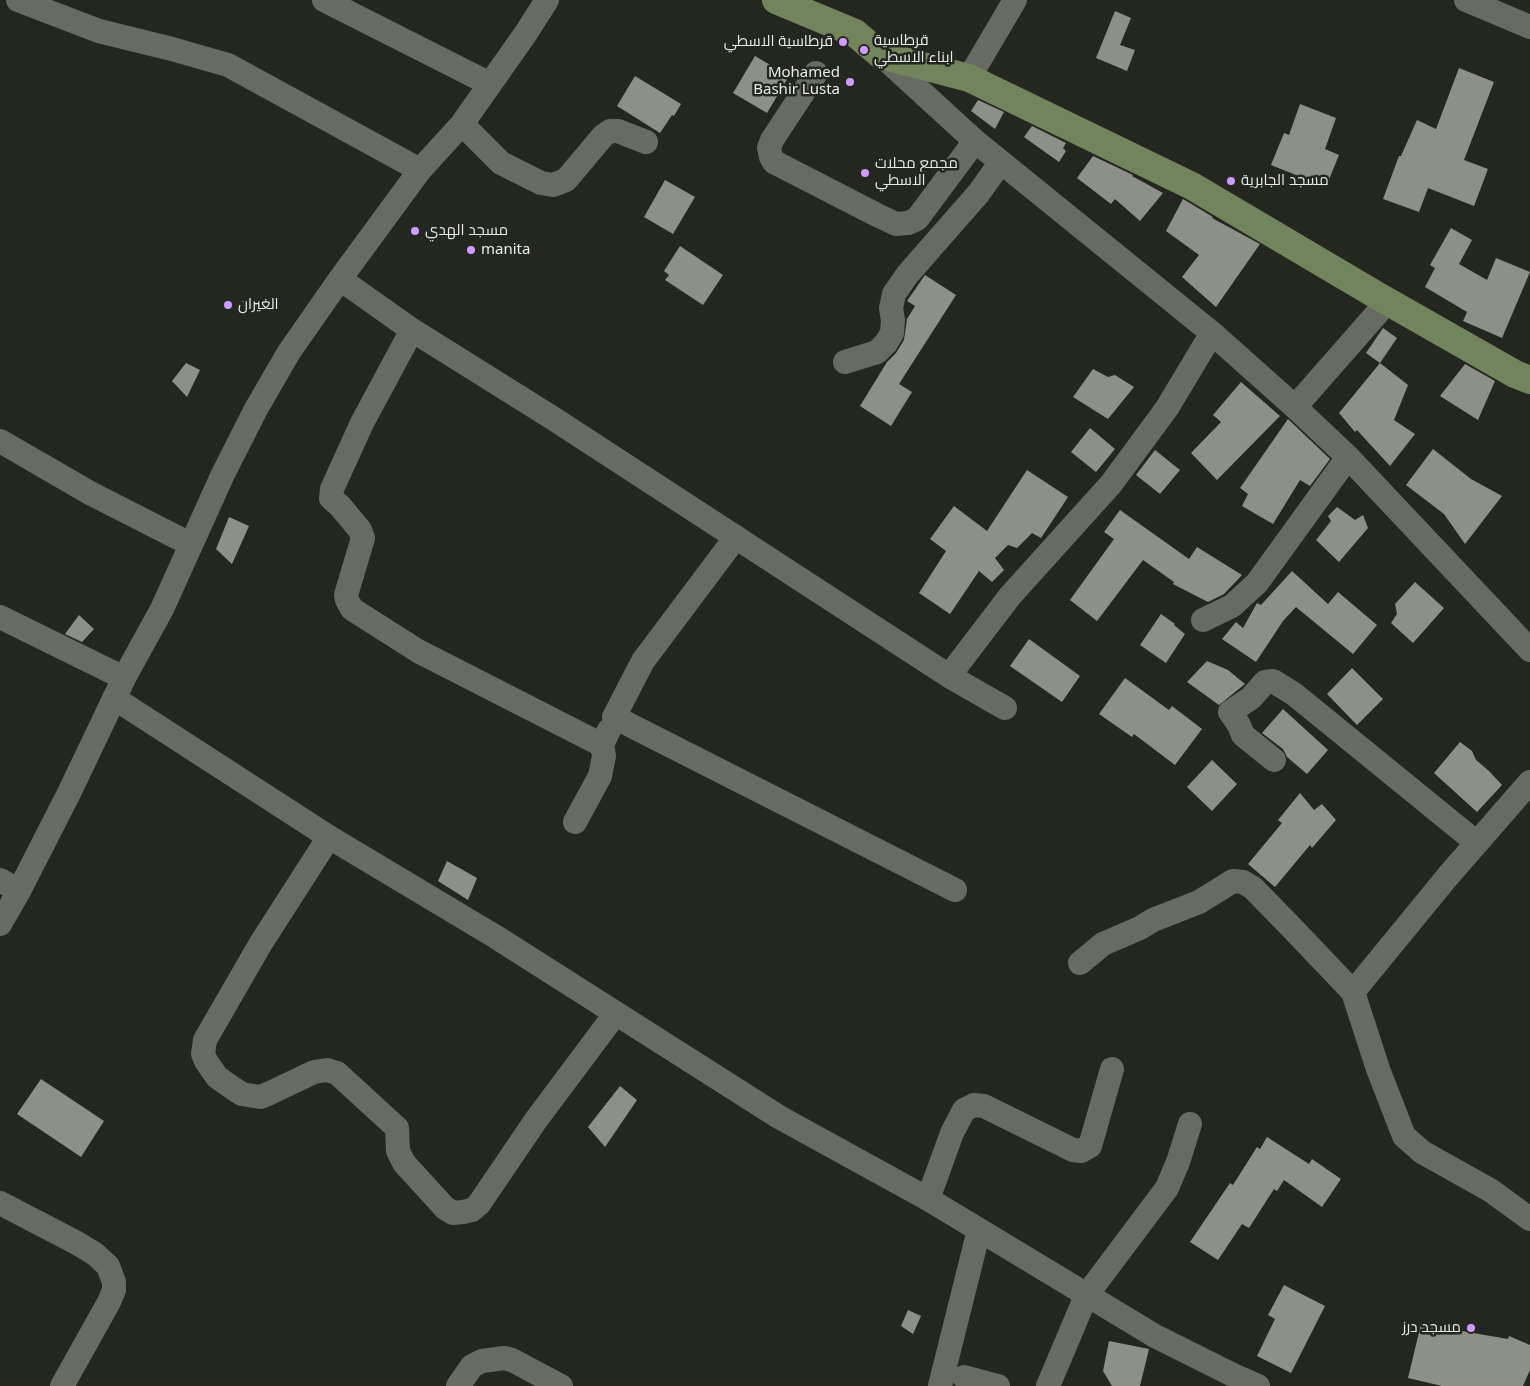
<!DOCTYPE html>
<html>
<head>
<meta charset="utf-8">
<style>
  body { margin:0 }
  canvas { display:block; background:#242720 }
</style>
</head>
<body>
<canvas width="1530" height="1386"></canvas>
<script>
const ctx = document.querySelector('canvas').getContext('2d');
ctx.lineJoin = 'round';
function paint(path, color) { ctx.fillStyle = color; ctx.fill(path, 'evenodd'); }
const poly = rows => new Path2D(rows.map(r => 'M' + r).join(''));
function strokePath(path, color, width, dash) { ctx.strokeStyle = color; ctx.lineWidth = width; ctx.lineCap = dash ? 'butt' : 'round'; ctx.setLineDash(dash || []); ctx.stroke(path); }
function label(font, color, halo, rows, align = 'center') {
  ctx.font = font + ' "Noto Sans",Cairo,sans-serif'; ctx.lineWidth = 5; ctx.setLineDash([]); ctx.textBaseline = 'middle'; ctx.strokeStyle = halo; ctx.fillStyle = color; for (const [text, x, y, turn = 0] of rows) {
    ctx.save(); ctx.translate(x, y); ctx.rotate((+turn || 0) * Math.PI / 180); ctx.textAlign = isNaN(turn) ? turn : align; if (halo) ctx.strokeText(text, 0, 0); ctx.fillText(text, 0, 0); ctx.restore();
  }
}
const building = poly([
  [1115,11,1131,18,1120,45,1135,50,1127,71,1096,58],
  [755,56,789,76,767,113,733,93],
  [1459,68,1494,82,1464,160,1488,169,1474,206,1428,188,1419,212,1383,199,1399,156,1401,156,1417,120,1436,129],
  [635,76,681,104,674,116,672,115,660,133,617,106],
  [978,100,1004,112,995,129,971,111],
  [1300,104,1336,118,1325,149,1339,155,1326,187,1271,165,1284,133,1289,135],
  [1032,126,1066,143,1063,148,1066,151,1059,162,1024,137],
  [1093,156,1133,175,1132,176,1163,193,1140,221,1115,199,1111,204,1077,178],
  [665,180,695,197,673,234,644,217],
  [1183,199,1213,217,1212,218,1260,244,1216,307,1182,277,1199,255,1166,231],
  [1451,228,1472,240,1459,264,1487,280,1496,258,1530,272,1502,338,1463,321,1467,312,1425,287,1435,268,1430,265],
  [680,246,723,275,703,305,665,280,669,275,664,271],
  [925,275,956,295,899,384,912,392,891,426,860,406,887,362,896,353,904,340,907,319,915,306,907,301],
  [1383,328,1397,338,1380,363,1366,353],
  [186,363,200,370,187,397,172,381],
  [1380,363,1408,385,1394,420,1415,434,1390,466,1357,430,1355,432,1339,413],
  [1465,364,1495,381,1478,420,1440,396],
  [1093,369,1108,377,1115,375,1134,387,1108,419,1073,397],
  [1241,382,1280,416,1217,480,1191,453,1221,422,1213,415],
  [1288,419,1330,459,1310,486,1300,480,1273,524,1242,506,1248,494,1240,488],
  [1090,428,1115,449,1096,472,1071,452],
  [1433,449,1471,479,1502,496,1465,544,1444,514,1406,485],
  [1155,450,1180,470,1160,494,1136,475],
  [1027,470,1068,497,1041,538,1032,533,1017,548,1008,545,995,558,1004,570,992,582,979,571,950,614,919,593,946,551,930,539,954,506,987,531],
  [1337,507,1355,520,1363,515,1368,528,1339,562,1316,540,1331,521,1328,516],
  [1120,510,1189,559,1197,547,1242,575,1224,594,1208,602,1173,584,1174,582,1143,560,1097,621,1070,600,1114,539,1104,532],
  [229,517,249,526,232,564,216,549],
  [1292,571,1328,604,1338,592,1377,625,1353,654,1296,607,1283,621,1256,662,1222,639,1236,622,1243,628,1257,603,1261,605],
  [1415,582,1444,608,1413,643,1391,623,1397,614,1395,604],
  [1161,614,1175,624,1174,625,1185,634,1166,663,1140,645],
  [79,615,94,629,82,642,65,634],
  [1029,639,1080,676,1062,702,1010,666],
  [1207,661,1228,670,1245,684,1219,705,1187,682],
  [1352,668,1383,699,1357,725,1327,694],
  [1125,678,1169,710,1172,706,1202,729,1175,765,1134,734,1132,737,1099,714],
  [1283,709,1328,750,1307,774,1287,757,1283,749,1262,733],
  [1460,742,1472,751,1476,760,1489,771,1502,785,1477,812,1434,773],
  [1212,760,1237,784,1212,811,1187,787],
  [1300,793,1314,810,1322,804,1336,820,1312,848,1310,845,1275,887,1248,864,1282,823,1278,820],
  [447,861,477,878,468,900,438,881],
  [41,1079,104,1121,81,1157,17,1114],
  [620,1086,637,1100,605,1147,588,1127],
  [1267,1137,1309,1164,1312,1159,1341,1179,1322,1207,1284,1180,1277,1191,1274,1189,1249,1228,1242,1224,1218,1260,1190,1242,1230,1183,1233,1185,1257,1147,1260,1149],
  [1284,1285,1325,1306,1291,1373,1257,1356,1275,1319,1268,1315],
  [908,1310,921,1316,913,1334,901,1326],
  [1421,1324,1508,1339,1509,1336,1530,1345,1530,1370,1523,1386,1442,1386,1408,1378],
  [1109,1341,1149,1349,1140,1386,1112,1386,1103,1371]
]);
const minor = poly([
  [18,0,99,31,172,49,228,65,420,170],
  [324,0,490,84],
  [1466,0,1530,27],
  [881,55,975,141,1212,333,1295,407,1348,457,1530,650],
  [816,73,772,140,769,148,771,157,774,162,877,215,896,224,908,223,917,219,975,141],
  [969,78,1015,0],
  [462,124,501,163,541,183,553,185,566,180,603,136,610,131,618,131,646,142],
  [340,279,412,330,551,417,949,676,1005,708],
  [412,330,362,423,332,489,331,498,340,506,360,530,363,538,346,595,347,600,352,609,418,651,602,745],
  [845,362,877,352,886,343,892,333,893,320,891,308,894,294,907,275,978,194,1001,162],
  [1295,407,1388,301],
  [0,441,90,493,190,544],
  [736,537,643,661,614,717,955,890],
  [0,617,124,678],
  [1203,620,1232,606,1257,583,1348,457],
  [949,676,1010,596,1111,484,1167,408,1212,333],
  [114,698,329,837,496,937,779,1117,928,1199,1155,1336,1233,1375,1258,1386],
  [1274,760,1243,735,1239,725,1230,712,1251,698,1265,682,1273,681,1294,694,1477,843],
  [575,822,600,776,604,756,602,745,609,730],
  [329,837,261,943,205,1040,203,1054,206,1061,217,1077,234,1089,242,1094,260,1097,270,1093,314,1072,327,1070,337,1073,397,1128,398,1151,404,1163,445,1208,453,1213,463,1212,472,1210,479,1204,536,1120,616,1013],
  [0,880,19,891],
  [0,924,19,891,69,793,124,678,162,609,223,474,256,409,289,352,340,279,420,170,462,124,526,33,547,0],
  [1080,963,1103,944,1140,928,1153,920,1199,902,1233,881,1243,882,1253,888,1293,929,1353,992,1378,1069,1404,1136,1422,1152,1490,1190,1530,1219],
  [1353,992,1448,876,1530,782],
  [928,1199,952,1133,964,1110,974,1105,984,1106,1073,1150,1081,1151,1090,1146,1112,1069],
  [0,1203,77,1243,95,1254,108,1266,114,1282,114,1290,109,1302,62,1386],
  [964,1377,998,1386],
  [458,1386,472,1366,482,1361,504,1358,512,1360,561,1386],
  [940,1386,979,1230],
  [1048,1386,1086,1296,1167,1188,1178,1162,1190,1124]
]);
const major = poly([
  [776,0,855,33,881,55,969,78,1192,186,1378,296,1515,374,1530,380]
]);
const markers = [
  [843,42,5,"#d09dff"],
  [864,50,5,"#d09dff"],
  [850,82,5,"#d09dff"],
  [865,173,5,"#d09dff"],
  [1231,181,5,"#d09dff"],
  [415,231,5,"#d09dff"],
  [471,250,5,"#d09dff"],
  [228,305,5,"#d09dff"],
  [1471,1328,5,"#d09dff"]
];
const poiNames = [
  ["قرطاسية",874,41],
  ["ابناء الاسطي",874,58],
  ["قرطاسية الاسطي",833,42,"right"],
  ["Mohamed",840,73,"right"],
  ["Bashir Lusta",840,90,"right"],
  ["مجمع محلات",875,164],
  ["الاسطي",875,181],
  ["مسجد الجابرية",1241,181],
  ["مسجد الهدي",425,231],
  ["manita",481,250],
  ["الغيران",238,305],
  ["مسجد درز",1461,1328,"right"]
];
paint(building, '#8c9087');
strokePath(minor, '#676b63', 24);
strokePath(major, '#72845b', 28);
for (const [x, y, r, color] of markers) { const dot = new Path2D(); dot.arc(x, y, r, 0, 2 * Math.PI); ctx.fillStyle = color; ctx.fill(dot); strokePath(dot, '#242720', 2); }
label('15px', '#e8eae6', '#242720', poiNames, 'left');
</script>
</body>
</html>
